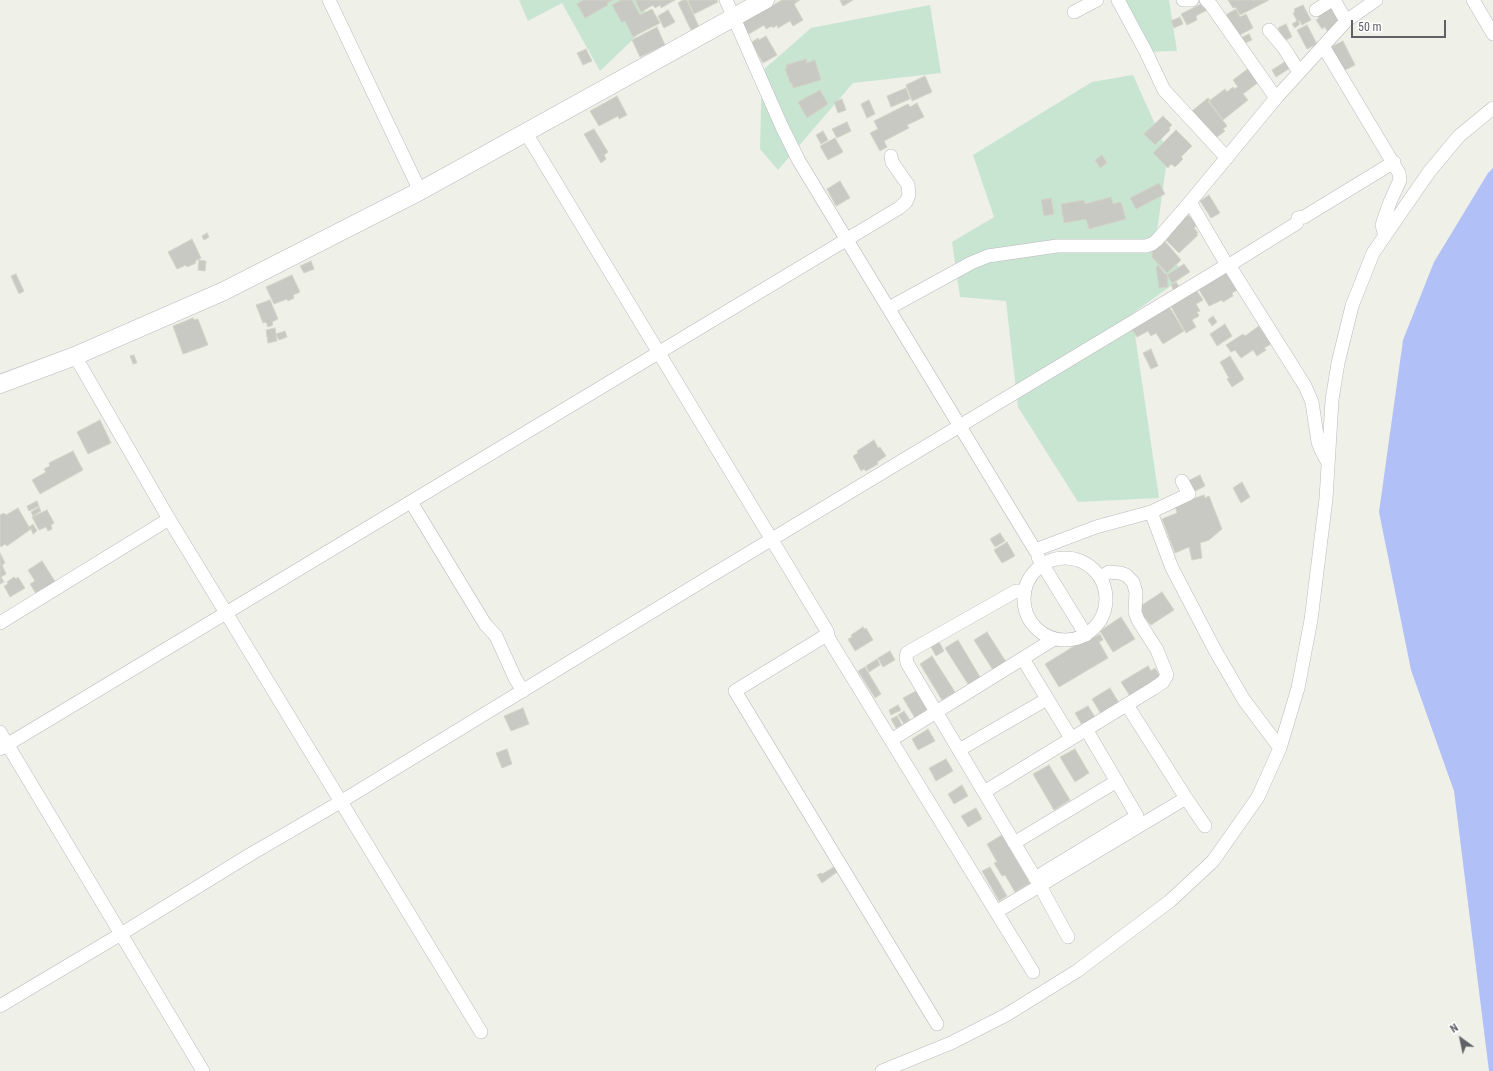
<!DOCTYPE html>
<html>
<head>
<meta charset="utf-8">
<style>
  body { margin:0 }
  #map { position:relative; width:1493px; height:1071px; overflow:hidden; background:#eff0e8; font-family:"Roboto Condensed",sans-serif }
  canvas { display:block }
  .north { position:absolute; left:1441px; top:1019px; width:40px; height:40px; -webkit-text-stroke:3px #fff; paint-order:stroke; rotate:327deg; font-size:11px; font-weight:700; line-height:16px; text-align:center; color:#606067 }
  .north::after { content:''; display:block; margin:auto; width:14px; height:18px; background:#606067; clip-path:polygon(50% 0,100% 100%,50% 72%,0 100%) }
  .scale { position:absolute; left:1351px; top:20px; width:95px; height:18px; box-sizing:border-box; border:2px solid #606067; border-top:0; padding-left:5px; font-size:12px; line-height:14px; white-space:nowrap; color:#606067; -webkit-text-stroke:3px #fff; paint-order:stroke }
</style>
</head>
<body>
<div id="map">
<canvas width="1493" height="1071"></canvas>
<div class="north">N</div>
<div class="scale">50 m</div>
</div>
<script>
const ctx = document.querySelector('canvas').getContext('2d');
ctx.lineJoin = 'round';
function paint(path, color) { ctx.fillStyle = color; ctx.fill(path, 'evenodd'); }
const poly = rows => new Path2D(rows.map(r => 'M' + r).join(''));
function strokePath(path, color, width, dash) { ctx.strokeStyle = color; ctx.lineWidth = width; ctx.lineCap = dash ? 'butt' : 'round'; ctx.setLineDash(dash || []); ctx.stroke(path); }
const green = poly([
  [519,0,641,0,649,24,600,71,562,3,528,21],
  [1122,0,1169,0,1177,51,1145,52],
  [930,5,941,73,853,83,778,170,760,149,762,71,811,28],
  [1133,75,1168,153,1155,245,1187,274,1132,314,1159,498,1078,502,1018,407,1006,301,960,297,952,242,994,217,973,155,1092,82]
]);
const water = poly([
  [1493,168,1493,1071,1489,1071,1454,791,1411,670,1379,512,1403,340,1434,262,1488,173]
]);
const building = poly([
  [583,0,613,0,607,3,608,5,585,18,577,4,583,0],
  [621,0,632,0,640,15,652,9,660,23,633,37,625,21,622,23,612,5,621,0],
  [635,0,675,0,661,8,660,5,655,8,653,5,641,12,635,0],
  [683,0,687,0,699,27,691,30,678,3,683,0],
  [688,0,717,0,718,2,694,14,688,0],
  [782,0,800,0,794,4,803,20,793,26,790,21,778,28,777,25,773,28,772,26,766,29,764,25,749,34,742,23,782,0],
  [840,0,853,0,843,6,840,0],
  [1228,0,1269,0,1240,15,1236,7,1233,8,1228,0],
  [1203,3,1207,10,1196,16,1197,20,1187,25,1181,14,1203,3],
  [1303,5,1311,20,1302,25,1300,21,1298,21,1300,24,1295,28,1292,24,1297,21,1293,13,1295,12,1294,9,1303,5],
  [1332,6,1340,23,1327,31,1325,27,1322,29,1316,20,1319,18,1317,15,1332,6],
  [1236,9,1240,17,1246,14,1253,28,1236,37,1224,16,1236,9],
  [668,10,675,22,664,28,658,16,668,10],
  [1180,17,1183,24,1174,28,1171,21,1180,17],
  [1286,24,1292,37,1284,41,1278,28,1286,24],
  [1307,25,1317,44,1307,49,1297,30,1307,25],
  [657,27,665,45,640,57,632,40,657,27],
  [1249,34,1252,40,1245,43,1242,37,1249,34],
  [766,36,777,55,763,63,752,44,752,42,758,38,759,40,766,36],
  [1343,41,1355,65,1341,72,1329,48,1343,41],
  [586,49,592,61,583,65,577,53,586,49],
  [806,59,807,63,815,60,821,80,793,88,792,83,790,83,785,68,787,68,786,65,806,59],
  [1286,61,1290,68,1276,77,1272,70,1286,61],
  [1250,67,1260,81,1243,94,1248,100,1223,120,1209,101,1225,89,1227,92,1233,87,1234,89,1238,87,1233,80,1250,67],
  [925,76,932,92,912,101,906,85,925,76],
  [906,88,910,99,891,107,887,96,906,88],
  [820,90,828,104,807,118,798,102,820,90],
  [617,96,627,115,619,119,618,116,599,126,590,111,617,96],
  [1208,98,1210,100,1208,101,1227,126,1223,129,1225,131,1213,140,1192,111,1208,98],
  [842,99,846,110,838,113,834,102,842,99],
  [869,100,875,114,867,118,861,104,869,100],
  [917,103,924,117,907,125,909,128,884,141,887,147,880,151,870,133,878,129,874,121,908,104,910,107,917,103],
  [1163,116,1172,125,1169,128,1170,130,1155,145,1144,134,1163,116],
  [847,122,851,131,837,138,832,129,847,122],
  [594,129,608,152,604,155,606,159,601,163,584,134,594,129],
  [1176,130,1192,146,1181,157,1183,159,1175,167,1171,164,1168,168,1153,153,1176,130],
  [823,131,828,140,821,144,816,135,823,131],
  [835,138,843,152,828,160,820,146,835,138],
  [1102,155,1107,163,1100,168,1095,160,1102,155],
  [840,181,850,198,836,206,827,189,840,181],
  [1159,183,1165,194,1136,209,1130,198,1159,183],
  [1209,195,1220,213,1211,218,1200,201,1209,195],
  [1111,197,1113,204,1121,202,1126,219,1089,229,1086,219,1064,223,1061,204,1084,200,1085,204,1111,197],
  [1051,198,1054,214,1044,216,1041,200,1051,198],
  [1187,214,1198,224,1194,228,1198,233,1196,234,1198,235,1179,253,1166,240,1170,236,1168,235,1187,214],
  [207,233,209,237,204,240,202,236,207,233],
  [192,239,201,258,195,261,196,263,187,267,186,265,177,269,168,252,192,239],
  [1163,239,1181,260,1167,273,1152,257,1152,249,1163,239],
  [199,260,206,261,205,271,198,270,199,260],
  [311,261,314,269,304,273,300,266,311,261],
  [1184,264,1190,272,1172,283,1167,275,1184,264],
  [1158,265,1165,274,1167,274,1168,287,1159,288,1156,267,1158,265],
  [1225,271,1237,290,1232,293,1233,296,1223,302,1222,300,1209,306,1198,288,1225,271],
  [16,274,24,291,19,294,11,276,16,274],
  [292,275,300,292,293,295,294,298,288,301,287,299,274,304,266,287,292,275],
  [1176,282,1181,289,1175,293,1171,285,1176,282],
  [1195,288,1203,300,1196,304,1200,311,1197,312,1199,316,1192,320,1196,327,1186,333,1169,303,1195,288],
  [270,300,278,319,272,322,273,325,268,327,266,322,263,323,256,305,270,300],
  [1168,305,1184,331,1163,344,1156,333,1151,336,1148,331,1137,337,1131,328,1168,305],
  [1213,316,1217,322,1212,326,1208,320,1213,316],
  [193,318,194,320,198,319,208,345,183,354,173,326,193,318],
  [1225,324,1232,336,1217,346,1210,334,1225,324],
  [1259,326,1271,344,1264,348,1266,350,1257,356,1253,350,1241,358,1235,350,1231,352,1226,345,1243,334,1245,336,1259,326],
  [275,328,277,341,268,343,266,330,275,328],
  [285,331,287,337,279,340,276,334,285,331],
  [1151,349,1158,366,1151,369,1143,353,1151,349],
  [134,355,137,363,133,364,130,356,134,355],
  [1230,356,1244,379,1232,387,1227,379,1229,378,1220,362,1230,356],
  [100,420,111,443,88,454,77,432,100,420],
  [874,440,878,448,880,447,886,456,877,462,878,464,866,471,864,469,861,471,853,456,858,453,857,451,874,440],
  [73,451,83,470,40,494,32,480,46,472,44,469,50,466,49,463,73,451],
  [1200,475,1205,486,1193,492,1188,481,1200,475],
  [1242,482,1250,497,1241,503,1233,488,1242,482],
  [1204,495,1205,498,1209,496,1222,529,1209,540,1200,543,1202,558,1192,560,1189,547,1175,553,1162,519,1177,513,1175,505,1204,495],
  [37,501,39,506,29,511,27,506,37,501],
  [39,507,41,511,33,516,31,512,39,507],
  [18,508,29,527,33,524,37,531,33,534,31,529,7,546,5,544,1,547,0,545,0,515,4,513,6,515,18,508],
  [47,510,54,523,51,525,52,529,48,531,46,527,39,530,32,517,47,510],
  [1000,533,1005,541,995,547,990,539,1000,533],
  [1007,542,1015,556,1002,563,994,550,1007,542],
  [0,553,5,563,2,565,6,574,1,577,4,582,0,584,0,553],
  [42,561,56,583,37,595,30,584,35,581,28,570,42,561],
  [14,577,16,579,18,577,25,588,10,597,4,586,8,584,7,582,14,577],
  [1162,592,1174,610,1151,625,1141,614,1143,613,1139,607,1162,592],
  [1121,617,1135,639,1113,652,1100,631,1121,617],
  [863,627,864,629,866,628,873,640,855,651,848,639,852,637,851,635,863,627],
  [987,632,1006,662,993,670,974,640,987,632],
  [1094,634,1095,637,1100,634,1103,640,1099,642,1108,658,1059,687,1045,664,1094,634],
  [958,640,980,677,968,684,945,648,958,640],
  [939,642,944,651,936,656,931,647,939,642],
  [890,651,895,660,883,667,878,658,890,651],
  [932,656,955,692,942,700,920,664,932,656],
  [877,659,880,665,869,672,866,666,877,659],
  [1148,666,1151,671,1155,668,1160,676,1156,678,1157,679,1130,696,1121,682,1148,666],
  [865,667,881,694,875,698,858,671,865,667],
  [1110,688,1119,703,1101,714,1092,699,1110,688],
  [916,691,927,710,915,718,903,698,916,691],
  [898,705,901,710,891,715,889,710,898,705],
  [1088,706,1095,717,1082,725,1075,713,1088,706],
  [523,708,529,724,511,731,504,716,523,708],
  [904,711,910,720,904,724,898,715,904,711],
  [897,716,902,725,896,728,891,719,897,716],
  [928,729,935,741,918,750,912,739,928,729],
  [507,749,512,764,502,768,496,753,507,749],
  [1075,749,1089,773,1075,782,1060,757,1075,749],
  [946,759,953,771,936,781,929,768,946,759],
  [1049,765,1070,800,1054,810,1033,774,1049,765],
  [962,785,968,796,954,804,948,794,962,785],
  [976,808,982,819,968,827,961,816,976,808],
  [1002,835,1030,883,1015,892,1005,875,1002,876,994,863,997,862,987,844,1002,835],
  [834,867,837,872,822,883,817,875,821,873,822,874,834,867],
  [990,867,1007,896,999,901,982,871,990,867]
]);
const street = poly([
  [329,0,420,191],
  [726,0,782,127,799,161,1035,550,1096,527,1151,512,1172,568,1216,652,1244,700,1280,748],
  [1118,0,1146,52,1164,90,1227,158],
  [1183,0,1192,0],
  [1206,0,1211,5,1276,98],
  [1334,0,1346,21],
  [1473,0,1493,34],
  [1316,10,1332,0],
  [1074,12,1097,0],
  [1269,30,1284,48,1299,72],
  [1323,46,1399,173,1400,180,1390,202,1382,225,1385,236],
  [526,133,827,631,829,639,1033,972],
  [1190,202,1227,265],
  [1229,265,1305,386,1312,402,1318,442,1321,450,1328,463],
  [889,308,971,263,988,256,1057,246,1146,246,1152,244,1157,240,1190,202,1276,98,1346,21,1376,0],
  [75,356,169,519,481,1032],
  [411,502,485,624,496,636,515,678,523,691],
  [1151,512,1189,494,1182,481],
  [1038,557,1086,635],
  '1024 599a41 41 0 1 1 82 0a41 41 0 1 1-82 0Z',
  [1024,591,1016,591,910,651,907,653,906,657,907,663,1040,886,1068,937],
  [0,623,169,519],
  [828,634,735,691,937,1024],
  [1023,659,1071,738],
  [1127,705,1186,798,1205,826],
  [0,732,203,1071],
  [891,740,1054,639],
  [0,749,899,208,906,202,909,195,908,185,892,162,891,156],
  [959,750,1047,699],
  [984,792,1154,688,1163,682,1167,675,1157,650,1138,620,1135,612,1136,592,1133,582,1126,575,1120,573,1109,572,1101,577],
  [1014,843,1117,781],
  [1035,878,1137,816,1086,729],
  [996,912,1186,798],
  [0,1006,121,934,251,854,342,801,704,580,1227,265,1231,264,1297,223,1298,218,1304,217,1394,162],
  [882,1071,951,1043,1006,1015,1077,971,1170,901,1213,861,1258,797,1280,748,1298,688,1311,620,1326,499,1332,400,1338,363,1352,306,1373,253,1429,172,1459,136,1493,108]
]);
const secondary = poly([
  [0,384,75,356,224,291,420,191,765,0]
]);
paint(green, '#c8e5d2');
paint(water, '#b1c1f7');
paint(building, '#c9c9c3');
strokePath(building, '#d4d4c7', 1);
strokePath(street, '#babac0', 14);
strokePath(secondary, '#b9bac0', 19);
strokePath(street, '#fff', 13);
strokePath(secondary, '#fff', 18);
</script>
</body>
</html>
